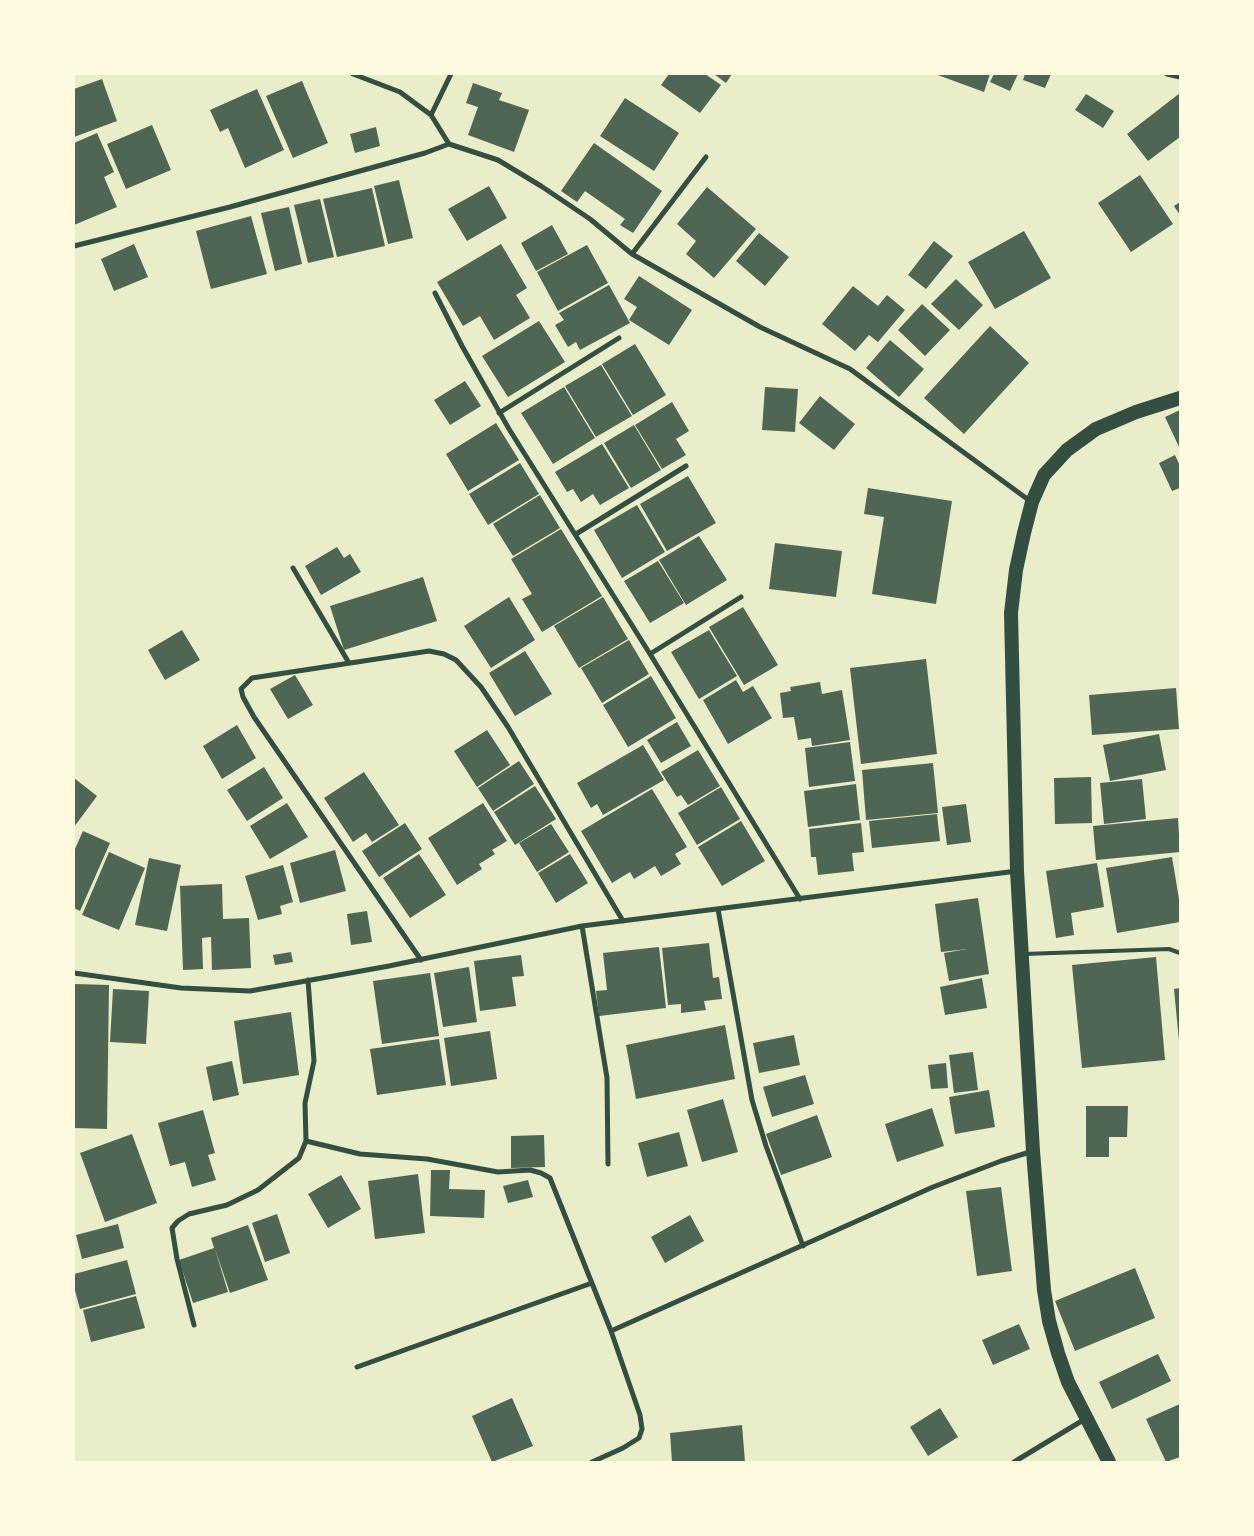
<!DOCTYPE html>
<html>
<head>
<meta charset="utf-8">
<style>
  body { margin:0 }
  #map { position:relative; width:1254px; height:1536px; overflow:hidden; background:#e9edc9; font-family:Jost,sans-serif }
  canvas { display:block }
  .frame { position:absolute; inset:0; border:75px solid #fefae0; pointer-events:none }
</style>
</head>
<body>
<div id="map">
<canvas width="1254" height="1536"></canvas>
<div class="frame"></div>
</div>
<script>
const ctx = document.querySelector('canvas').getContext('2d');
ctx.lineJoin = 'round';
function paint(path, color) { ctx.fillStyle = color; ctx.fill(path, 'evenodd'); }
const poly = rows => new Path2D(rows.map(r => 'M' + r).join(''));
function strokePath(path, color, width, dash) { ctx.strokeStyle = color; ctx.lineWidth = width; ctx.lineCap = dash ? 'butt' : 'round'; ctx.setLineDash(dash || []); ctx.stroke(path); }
const building = poly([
  [669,74,705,74,721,85,700,113,661,85],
  [714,74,732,74,726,83],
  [935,74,990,74,984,92],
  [994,74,1018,74,1010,91,990,82],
  [1025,74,1051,74,1045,88,1023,80],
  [102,79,117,121,74,137,74,89],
  [302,81,328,143,293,158,266,96],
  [473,83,502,93,499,100,529,110,514,152,468,135,478,107,466,103],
  [257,89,284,150,245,168,228,128,220,132,210,110],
  [1180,93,1180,137,1148,161,1127,134],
  [1086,94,1114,111,1103,128,1075,110],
  [625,98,679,133,654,171,600,136],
  [152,125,171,170,126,189,107,144],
  [376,127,380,146,355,153,350,134],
  [97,133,114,172,104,177,117,207,74,225,74,143],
  [594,143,662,191,633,233,620,225,625,219,585,191,577,202,561,191],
  [1140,175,1173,224,1131,252,1098,203],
  [399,180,413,238,388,244,374,186],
  [489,186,507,218,467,241,448,209],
  [707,187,756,229,714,278,686,254,696,241,677,224],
  [372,188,385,246,337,257,323,199],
  [320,199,334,257,308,263,294,205],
  [1180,202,1180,215,1174,206],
  [289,207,302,264,275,271,261,213],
  [251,216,267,274,211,289,196,231],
  [552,225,568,254,536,271,521,243],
  [1024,231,1051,278,995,309,968,262],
  [759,233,789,257,765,286,736,261],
  [934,241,953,256,926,289,908,275],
  [134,244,148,277,114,291,101,259],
  [501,244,527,288,516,295,530,318,494,340,480,316,463,326,437,282],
  [587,245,608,283,558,311,537,272],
  [639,276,692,310,669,345,629,320,637,307,624,299],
  [956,279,983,305,959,330,931,304],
  [609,285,630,323,580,350,576,342,568,347,555,325,564,320,559,313],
  [853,286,878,306,887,295,905,310,878,342,869,335,855,351,822,324],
  [922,304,950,330,925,356,898,330],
  [539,321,565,362,508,397,482,356],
  [990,326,1029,363,964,434,924,398],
  [890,340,924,369,899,397,866,368],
  [635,344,666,395,633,415,602,364],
  [601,365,632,416,596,437,565,386],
  [465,381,481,406,450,425,434,400],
  [564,387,595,438,553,464,521,413],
  [765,387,798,389,795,432,762,430],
  [820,396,855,424,834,450,799,423],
  [672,402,689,431,676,439,686,455,662,469,635,425],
  [1180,410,1180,449,1165,417],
  [496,423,519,460,468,491,446,454],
  [634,425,661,470,631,488,604,443],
  [602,444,629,488,600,505,593,494,581,502,573,489,567,492,555,472],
  [1175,455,1180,466,1180,488,1172,491,1159,463],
  [520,463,539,494,488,525,469,494],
  [688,476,716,523,667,551,640,504],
  [868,488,952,501,936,604,872,594,884,517,864,514],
  [540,495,560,528,513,556,493,524],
  [637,505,665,552,622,578,594,530],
  [561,529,602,596,542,632,522,599,532,594,511,559],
  [699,536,727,580,686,605,659,560],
  [775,543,842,551,836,597,769,589],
  [337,547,344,558,350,554,361,572,321,595,305,566],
  [658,561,684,603,650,623,624,581],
  [423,577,437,621,344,650,330,606],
  [509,597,535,640,491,668,464,626],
  [603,597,628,639,579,668,554,626],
  [743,607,778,665,744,685,709,627],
  [182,630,200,660,165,680,148,650],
  [709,630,737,676,699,699,671,652],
  [629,640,649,674,602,703,581,668],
  [525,651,552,694,515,716,489,673],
  [926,659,937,754,861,764,850,668],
  [295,675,313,705,288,719,270,689],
  [651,676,676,718,628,747,603,705],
  [736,680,743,692,753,686,772,718,728,744,703,700],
  [820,682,822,694,842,690,850,740,812,746,811,738,798,740,794,717,783,718,780,693,791,691,790,687],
  [1176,688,1179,729,1092,735,1089,695],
  [677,722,691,746,661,763,647,740],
  [237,725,256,758,222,779,203,746],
  [487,730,510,765,477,787,454,751],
  [1159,734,1166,770,1110,781,1103,745],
  [850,742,855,781,809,787,805,748],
  [643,745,664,780,603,815,597,804,591,808,577,783],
  [698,750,720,786,688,805,681,795,677,797,661,772],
  [519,761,534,784,493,811,478,788],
  [933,763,938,813,866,820,862,770],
  [264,767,283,798,247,821,227,790],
  [364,772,399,825,372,842,366,833,353,842,324,798],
  [1091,777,1092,823,1055,824,1054,778],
  [74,778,97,796,74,827],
  [1142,779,1146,819,1104,824,1100,783],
  [856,784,860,820,808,827,804,791],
  [535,786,556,819,515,845,494,812],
  [721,787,740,819,697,845,678,813],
  [652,789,687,847,675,854,681,864,661,876,655,866,634,879,630,872,612,883,581,831],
  [287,803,308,837,270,859,250,826],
  [483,803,507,841,492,850,495,854,479,864,482,869,457,885,428,838],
  [966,804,971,842,947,845,942,807],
  [937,814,940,841,872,848,869,821],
  [1178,818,1180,852,1096,860,1093,826],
  [741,821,765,861,722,886,698,847],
  [405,823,422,849,379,877,362,851],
  [861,823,864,852,852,853,854,871,818,875,816,857,811,857,809,829],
  [551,824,569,852,537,872,519,843],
  [83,831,110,843,80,911,74,908,74,851],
  [335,850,346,891,300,903,290,863],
  [109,852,145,868,119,930,82,915],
  [419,854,446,895,410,918,383,878],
  [570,854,588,883,556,903,538,873],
  [1172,857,1180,905,1180,922,1117,933,1106,868],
  [149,858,181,865,167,931,135,925],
  [1097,863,1104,907,1071,913,1074,935,1056,938,1046,871],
  [283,865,293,902,280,906,282,914,258,920,245,876],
  [222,884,223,919,249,918,251,968,212,970,211,937,202,938,203,969,183,970,180,886],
  [978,898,989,974,949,981,944,953,967,949,941,952,935,904],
  [367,911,372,942,351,945,347,914],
  [709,943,713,978,719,977,722,999,704,1001,706,1010,681,1013,681,1004,668,1005,662,948],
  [659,947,666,1008,599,1016,596,991,607,990,603,953],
  [291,952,293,962,275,965,273,955],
  [521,955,524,976,512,977,516,1006,480,1011,474,961],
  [1156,957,1165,1060,1082,1068,1072,965],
  [469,967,477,1022,443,1027,434,973],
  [430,973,439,1036,382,1044,373,981],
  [982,978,987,1008,945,1015,940,987],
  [74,984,109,985,107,1129,74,1128],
  [1180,988,1180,1041,1179,1041,1174,989],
  [113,989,149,991,146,1044,110,1042],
  [291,1012,299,1075,243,1084,234,1021],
  [725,1025,735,1079,636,1099,626,1045],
  [490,1031,497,1079,451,1086,444,1038],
  [794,1035,800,1065,759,1073,753,1043],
  [439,1039,446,1085,377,1095,370,1049],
  [973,1052,978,1090,954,1093,949,1055],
  [232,1061,239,1095,213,1101,206,1067],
  [946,1063,948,1088,931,1089,928,1065],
  [805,1075,814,1104,772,1117,763,1087],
  [989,1090,995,1127,955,1134,949,1097],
  [723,1099,738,1152,702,1162,687,1110],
  [1086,1106,1128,1106,1127,1137,1109,1137,1109,1157,1086,1157],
  [932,1108,944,1146,897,1162,885,1124],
  [203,1110,215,1153,208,1155,216,1180,192,1187,185,1162,170,1166,158,1123],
  [817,1115,832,1157,781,1175,766,1134],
  [679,1132,688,1166,647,1177,638,1143],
  [132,1134,157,1203,105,1222,80,1153],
  [544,1135,545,1167,511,1168,511,1136],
  [431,1170,450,1170,449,1189,485,1190,484,1218,430,1216],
  [418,1174,425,1233,375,1239,368,1181],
  [341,1175,361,1209,328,1228,308,1194],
  [528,1180,533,1197,508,1203,503,1186],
  [1001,1187,1012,1271,977,1276,966,1191],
  [277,1214,290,1253,265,1262,252,1223],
  [690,1215,704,1241,665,1263,651,1237],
  [118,1224,124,1248,82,1259,76,1235],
  [248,1225,268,1280,230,1293,215,1249,228,1292,193,1303,179,1260,214,1248,211,1238],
  [127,1260,136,1294,80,1309,74,1287,74,1274],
  [1135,1268,1155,1318,1075,1351,1055,1301],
  [136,1296,145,1328,91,1342,83,1310],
  [1019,1324,1030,1349,993,1365,982,1340],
  [1158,1354,1171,1381,1112,1409,1099,1382],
  [512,1398,533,1446,492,1462,472,1416],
  [1180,1404,1180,1457,1166,1462,1146,1419],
  [940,1408,958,1437,928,1456,910,1427],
  [742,1425,745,1462,672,1462,670,1433]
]);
const service = poly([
  [1024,954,1169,949,1180,953]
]);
const minor = poly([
  [353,74,400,92,431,115],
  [1167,74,1180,77],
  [449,144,431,115,451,74],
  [74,246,230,207,425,153,449,144,498,160,541,186,590,219,632,254,760,327,850,369,1030,501],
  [632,254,706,157],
  [435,293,462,346,509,429,650,654,800,899],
  [499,413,619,338],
  [576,534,686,466],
  [293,568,349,663],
  [650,654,741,597],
  [718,909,752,1100,766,1146,803,1246],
  [582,926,607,1078,608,1164],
  [421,960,254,717,243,697,241,689,252,678,429,651,444,654,456,660,481,687,508,727,623,921],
  [74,973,181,988,250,991,389,966,582,926,1017,871],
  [306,1141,360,1154,427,1159,498,1172,530,1170,541,1173,550,1178,611,1331,640,1415,642,1429,639,1438,623,1448,592,1462],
  [194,1325,177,1259,172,1228,178,1221,189,1214,227,1205,258,1190,299,1158,306,1141,305,1103,314,1061,308,980],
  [611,1331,933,1187,1001,1161,1033,1151],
  [357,1367,592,1283],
  [1014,1462,1085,1419]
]);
const trunk = poly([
  [1109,1462,1068,1382,1058,1353,1049,1321,1044,1290,1033,1151,1017,871,1011,613,1016,570,1024,533,1032,502,1044,475,1067,450,1096,429,1136,412,1180,398]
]);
paint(building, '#4f6655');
strokePath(service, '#344e41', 4);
strokePath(minor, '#344e41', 5);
strokePath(trunk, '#344e41', 14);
</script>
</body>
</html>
